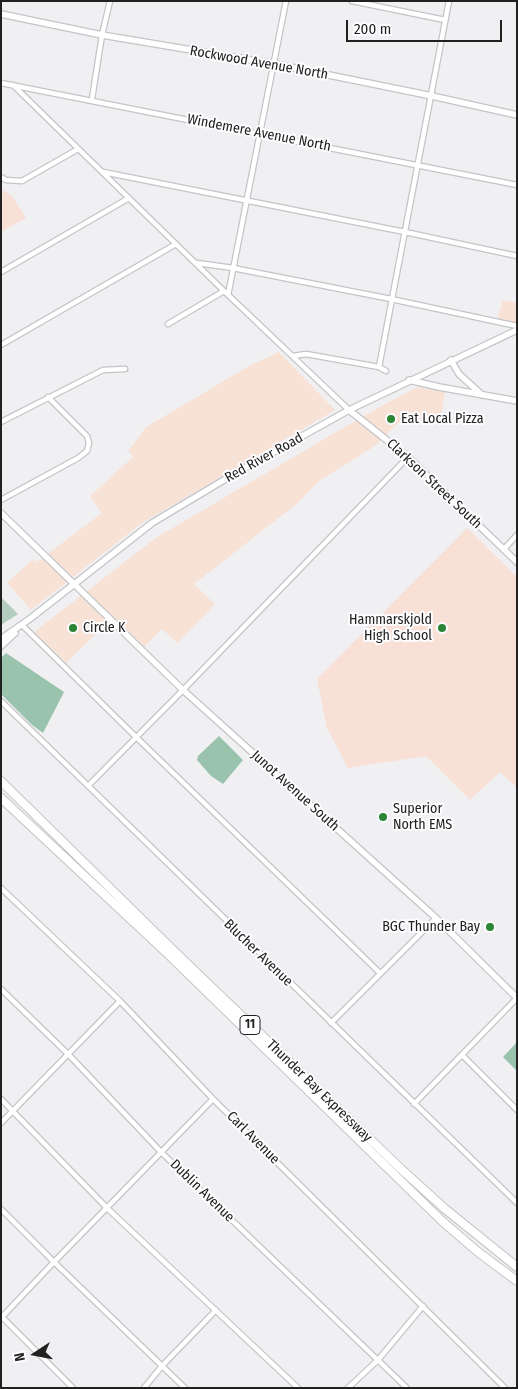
<!DOCTYPE html>
<html>
<head>
<meta charset="utf-8">
<style>
  body { margin:0 }
  #map { position:relative; width:518px; height:1389px; overflow:hidden; background:#f0f0f3; font-family:"Fira Sans Condensed",sans-serif }
  canvas { display:block }
  .frame { position:absolute; inset:0; border:2px solid #212122; pointer-events:none }
  .north { position:absolute; left:10px; top:1329px; width:50px; height:50px; -webkit-text-stroke:4px #fdfdff; paint-order:stroke; rotate:259deg; font-size:14px; font-weight:700; line-height:20px; text-align:center; color:#212122 }
  .north::after { content:''; display:block; margin:auto; width:18px; height:22px; background:#212122; clip-path:polygon(50% 0,100% 100%,50% 72%,0 100%) }
  .scale { position:absolute; left:346px; top:20px; width:156px; height:22px; box-sizing:border-box; border:2px solid #212122; border-top:0; padding-left:6px; font-size:15px; line-height:18px; white-space:nowrap; color:#212122; -webkit-text-stroke:4px #fdfdff; paint-order:stroke }
</style>
</head>
<body>
<div id="map">
<canvas width="518" height="1389"></canvas>
<div class="frame"></div>
<div class="north">N</div>
<div class="scale">200 m</div>
</div>
<script>
const ctx = document.querySelector('canvas').getContext('2d');
ctx.lineJoin = 'round';
function paint(path, color) { ctx.fillStyle = color; ctx.fill(path, 'evenodd'); }
const poly = rows => new Path2D(rows.map(r => 'M' + r).join(''));
function strokePath(path, color, width, dash) { ctx.strokeStyle = color; ctx.lineWidth = width; ctx.lineCap = dash ? 'butt' : 'round'; ctx.setLineDash(dash || []); ctx.stroke(path); }
function label(font, color, halo, rows, align = 'center') {
  ctx.font = font + ' "Fira Sans Condensed",sans-serif'; ctx.lineWidth = 4; ctx.setLineDash([]); ctx.textBaseline = 'middle'; ctx.strokeStyle = halo; ctx.fillStyle = color; for (const [text, x, y, turn = 0] of rows) {
    ctx.save(); ctx.translate(x, y); ctx.rotate((+turn || 0) * Math.PI / 180); ctx.textAlign = isNaN(turn) ? turn : align; if (halo) ctx.strokeText(text, 0, 0); ctx.fillText(text, 0, 0); ctx.restore();
  }
}
const commercial = poly([
  [503,300,517,303,517,323,497,320],
  [279,352,335,410,142,523,31,610,7,583,33,559,37,562,102,513,90,496,133,457,128,451,146,427,251,365],
  [417,387,445,392,440,422,405,416,375,446,319,481,298,503,194,584,215,604,177,643,162,629,144,647,113,617,66,663,34,632,157,537,367,414]
]);
const education = poly([
  [1,189,12,196,26,218,1,232],
  [467,528,517,577,517,788,500,772,470,800,426,756,348,768,327,728,317,679]
]);
const green = poly([
  [1,597,18,614,1,625]
]);
const forest = poly([
  [6,653,64,692,43,733,32,725,1,694,1,658],
  [219,736,243,760,223,784,211,776,197,760,198,756],
  [517,1042,517,1071,503,1057]
]);
const street = poly([
  [352,1,445,20],
  [1,83,517,185],
  [13,85,224,291,349,410],
  [92,99,102,35,110,1],
  [103,172,405,232,517,256],
  [1,177,6,180,22,181,78,149],
  [197,263,233,268,391,299,517,326],
  [1,272,129,198],
  [228,295,286,1],
  [168,324,224,291],
  [1,345,176,244],
  [293,356,306,354,379,367,386,371],
  [379,367,449,1],
  [1,422,103,370,125,369],
  [1,500,78,458,87,451,89,443,87,436,48,397],
  [504,549,517,535],
  [23,626,136,737,380,973],
  [1,701,517,1203],
  [88,786,183,690,408,457],
  [1,888,120,1001,213,1099,505,1388],
  [1,989,69,1055,162,1153,407,1388],
  [331,1023,436,918],
  [462,1055,517,1110],
  [1,1099,107,1208,298,1388],
  [414,1104,517,998],
  [1,1123,120,1001],
  [1,1209,54,1262,185,1388],
  [1,1316,73,1388],
  [1,1318,54,1262,213,1099],
  [144,1388,162,1366,216,1310],
  [348,1388,378,1360,423,1306]
]);
const secondary = poly([
  [1,14,102,35,275,64,432,96,517,115],
  [451,360,459,374,482,395],
  [409,380,439,387,517,401],
  [349,410,408,457,517,562],
  [1,513,183,690,436,918,517,998],
  [1,639,31,618,152,523,234,474,349,410,517,330],
  [1,646,15,633]
]);
const highway = poly([
  [1,781,172,949,401,1169,444,1208,517,1267],
  [1,798,168,954,442,1221,478,1252,517,1281]
]);
const markers = [
  [391,419,5,"#2a8535"],
  [73,628,5,"#2a8535"],
  [442,628,5,"#2a8535"],
  [383,817,5,"#2a8535"],
  [490,927,5,"#2a8535"]
];
const shields = [
  [250,1025,20]
];
const shieldNames = [
  ["11",250,1025]
];
const streetNames = [
  ["Rockwood Avenue North",259,63,10],
  ["Windemere Avenue North",259,133,11],
  ["Red River Road",264,458,-29],
  ["Clarkson Street South",434,484,43],
  ["Junot Avenue South",295,791,42],
  ["Blucher Avenue",258,953,44],
  ["Thunder Bay Expressway",319,1091,44],
  ["Carl Avenue",253,1138,45],
  ["Dublin Avenue",202,1191,44]
];
const poiNames = [
  ["Eat Local Pizza",401,419],
  ["Hammarskjold",432,620,"right"],
  ["High School",432,636,"right"],
  ["Circle K",83,628],
  ["Superior",393,809],
  ["North EMS",393,825],
  ["BGC Thunder Bay",480,927,"right"]
];
paint(commercial, '#f8e1d5');
paint(education, '#f9e0d7');
paint(green, '#b3cebf');
paint(forest, '#99c3ad');
strokePath(street, '#c4c5c8', 7);
strokePath(secondary, '#c4c5c8', 8);
strokePath(highway, '#c4c5c8', 10);
strokePath(street, '#fff', 4.5);
strokePath(secondary, '#fff', 5.5);
strokePath(highway, '#fff', 8);
for (const [x, y, r, color] of markers) { const dot = new Path2D(); dot.arc(x, y, r, 0, 2 * Math.PI); ctx.fillStyle = color; ctx.fill(dot); strokePath(dot, '#fdfdff', 2); }
for (const [x, y, w] of shields) { const box = new Path2D(); box.roundRect(x - w / 2, y - 9.5, w, 19, 4); ctx.fillStyle = '#fdfdff'; ctx.fill(box); strokePath(box, '#212122', 1); }
label('bold 12px', '#212122', null, shieldNames);
label('14px', '#212122', '#fdfdff', streetNames);
label('14px', '#212122', '#fdfdff', poiNames, 'left');
</script>
</body>
</html>
